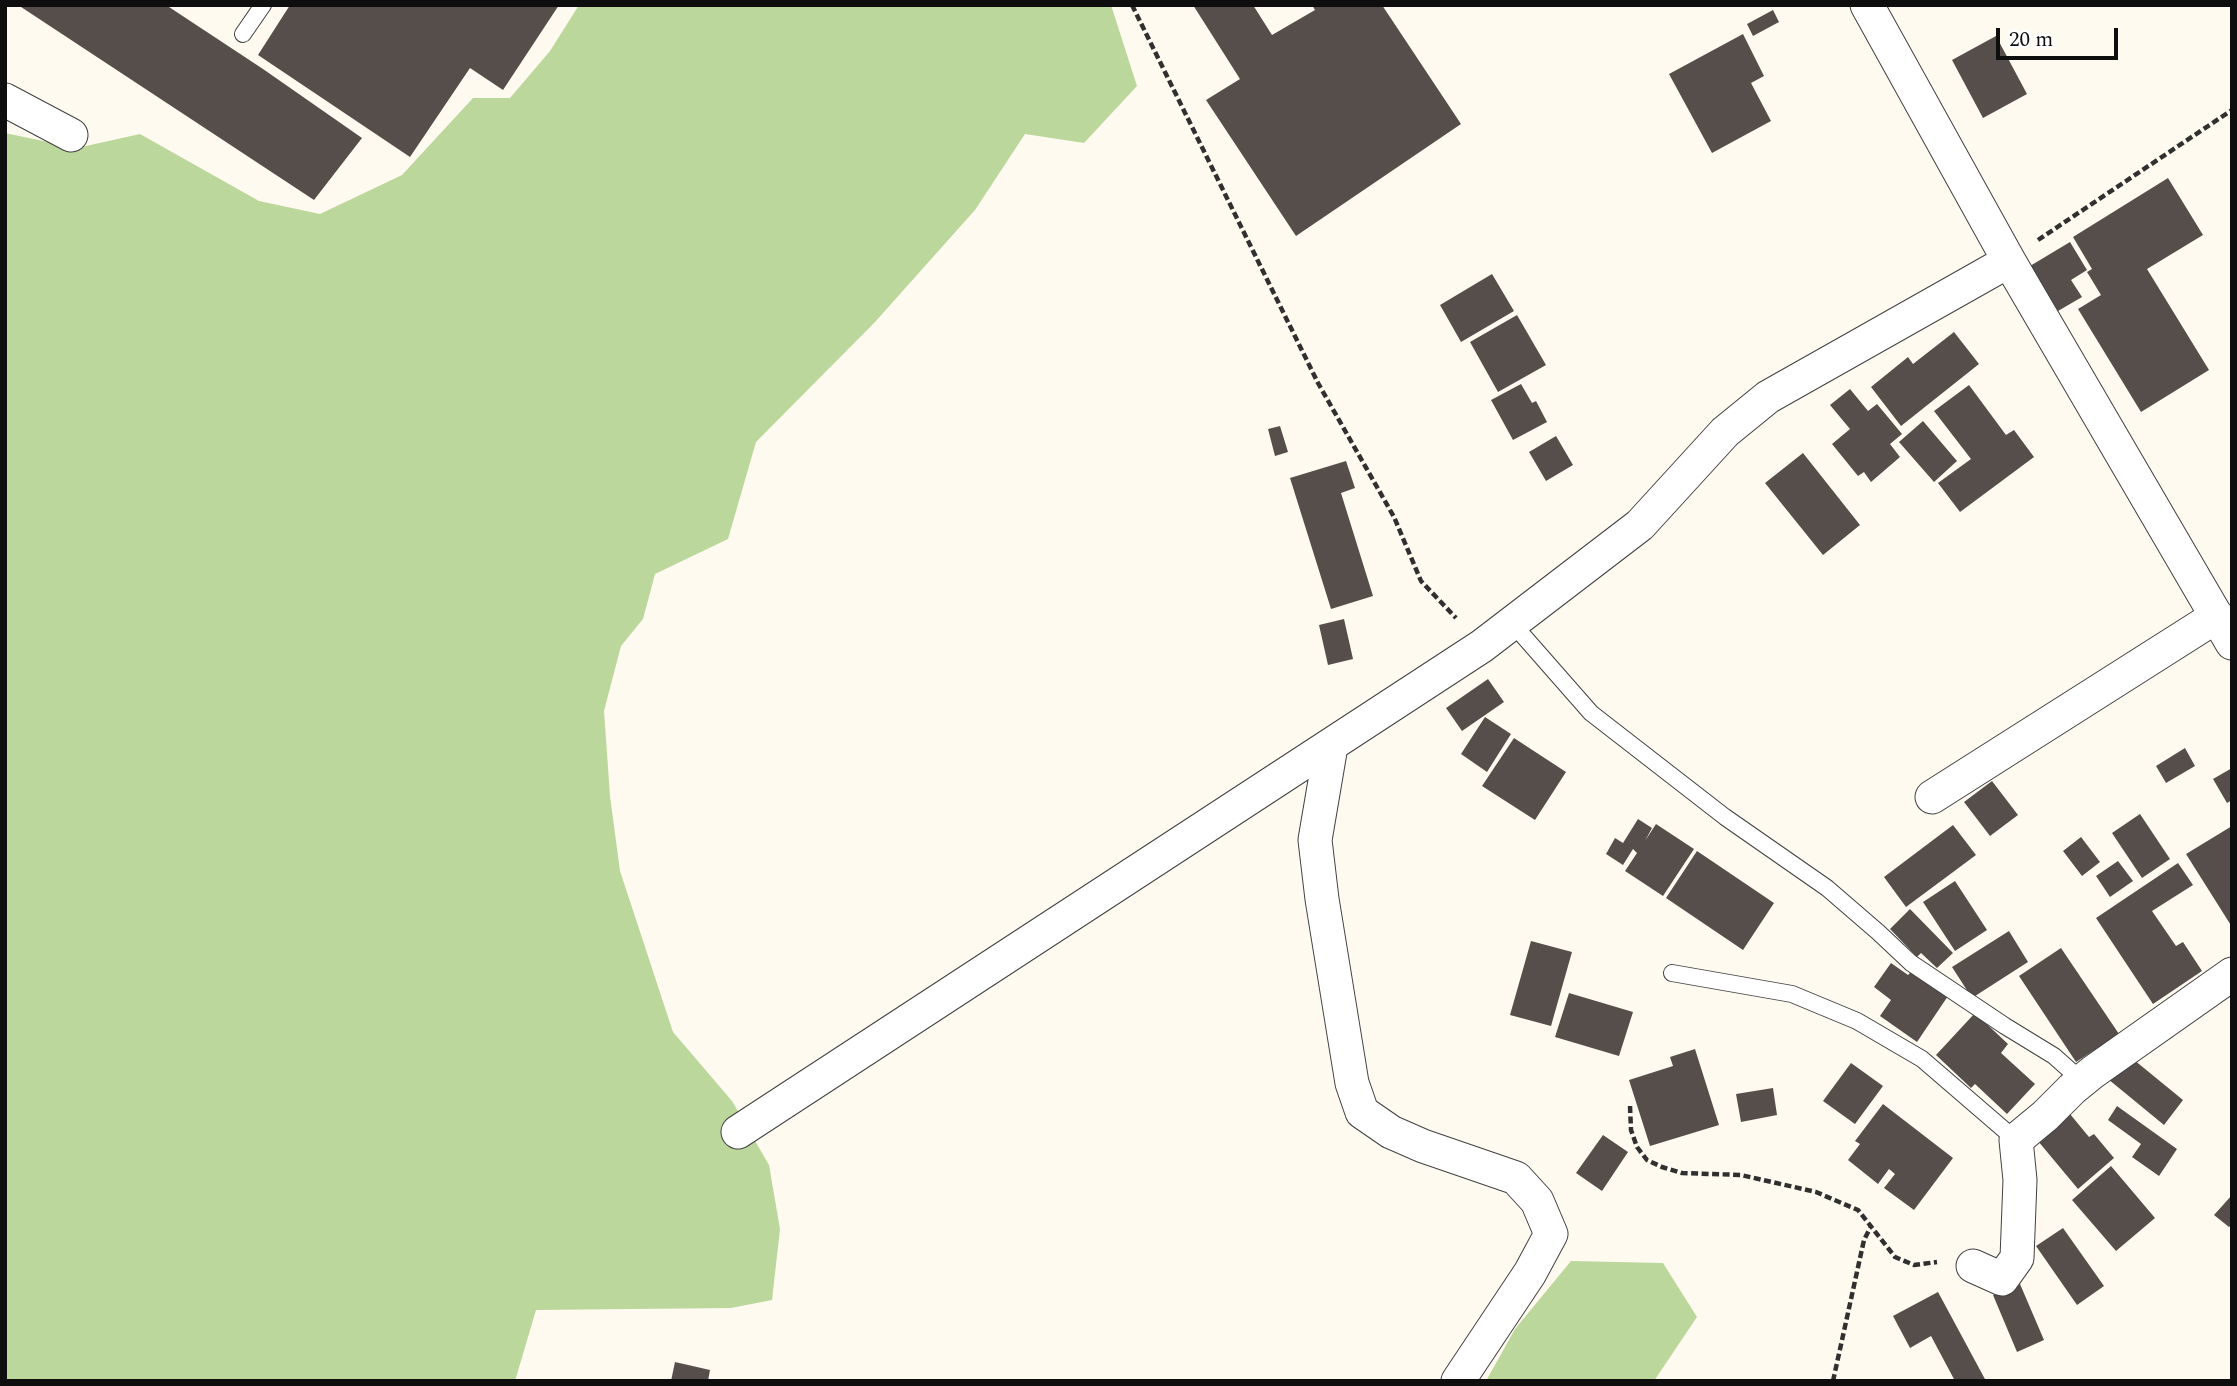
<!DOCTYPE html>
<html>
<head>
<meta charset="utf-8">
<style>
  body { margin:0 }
  #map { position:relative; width:2237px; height:1386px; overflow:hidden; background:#fefaf0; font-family:Spectral,serif }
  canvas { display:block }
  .frame { position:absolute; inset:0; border:7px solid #0e0e0e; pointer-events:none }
  .scale { position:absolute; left:1996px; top:28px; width:122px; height:32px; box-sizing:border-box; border:4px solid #0e0e0e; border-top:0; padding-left:9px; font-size:21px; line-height:24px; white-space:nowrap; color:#0e0e0e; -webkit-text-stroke:5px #fff; paint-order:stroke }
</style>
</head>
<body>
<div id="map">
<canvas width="2237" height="1386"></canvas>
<div class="frame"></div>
<div class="scale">20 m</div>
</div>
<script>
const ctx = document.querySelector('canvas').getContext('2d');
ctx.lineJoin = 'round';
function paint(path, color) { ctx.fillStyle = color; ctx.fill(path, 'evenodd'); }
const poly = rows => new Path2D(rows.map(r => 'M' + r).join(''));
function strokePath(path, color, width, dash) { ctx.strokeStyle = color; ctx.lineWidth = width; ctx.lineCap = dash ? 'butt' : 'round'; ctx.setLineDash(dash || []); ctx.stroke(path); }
const forest = poly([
  [579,5,1111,5,1137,86,1084,143,1025,134,975,210,875,322,756,442,728,539,655,574,643,619,621,646,604,711,610,796,620,871,673,1032,732,1101,769,1165,780,1229,772,1300,731,1308,536,1310,515,1381,5,1381,5,133,77,148,140,134,259,201,320,214,402,175,473,98,510,98,550,51],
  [1571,1261,1663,1263,1697,1317,1654,1381,1486,1381,1515,1329]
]);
const building = poly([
  [18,5,166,5,263,69,362,138,314,200],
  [290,5,559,5,503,90,470,68,410,157,258,55],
  [1193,5,1253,5,1272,35,1315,10,1312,5,1382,5,1461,124,1296,236,1206,100,1240,79],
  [1773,10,1779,22,1753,36,1747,24],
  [1743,34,1764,76,1751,83,1771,121,1712,153,1669,74],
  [1996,36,2027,94,1983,118,1952,60],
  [2168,178,2203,235,2147,269,2209,370,2141,412,2078,309,2101,295,2087,272,2092,269,2073,237],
  [2070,242,2087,270,2071,280,2082,297,2058,311,2030,266],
  [1492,274,1514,311,1461,342,1440,305],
  [1517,315,1546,365,1498,392,1470,342],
  [1954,332,1979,364,1901,426,1871,387,1908,357,1913,364],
  [1521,384,1532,403,1536,401,1547,422,1513,440,1491,400],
  [1969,385,2006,435,2014,430,2034,457,1960,512,1938,483,1971,459,1934,411],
  [1850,389,1868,411,1877,404,1902,434,1890,444,1900,457,1871,482,1864,472,1858,476,1832,444,1850,429,1830,405],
  [1923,421,1957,461,1934,482,1899,442],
  [1280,426,1288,452,1275,456,1268,429],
  [1556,436,1573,465,1546,481,1529,452],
  [1803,453,1860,525,1823,555,1765,483],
  [1346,461,1355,488,1341,493,1373,596,1331,609,1290,478],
  [1344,619,1353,659,1328,665,1319,625],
  [1488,679,1504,702,1462,731,1446,708],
  [1485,717,1511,734,1487,772,1461,754],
  [1514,738,1566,772,1535,820,1482,786],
  [2185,748,2195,766,2166,783,2156,766],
  [2232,768,2232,800,2227,803,2213,779],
  [1992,781,2018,815,1990,836,1964,802],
  [2140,814,2170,859,2142,878,2112,833],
  [1638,819,1652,828,1645,841,1656,824,1694,849,1663,896,1625,871,1637,853,1633,849,1623,865,1606,854,1615,838,1623,843],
  [1953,825,1976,855,1906,907,1884,877],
  [2232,826,2232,927,2186,854],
  [2081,837,2100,862,2082,876,2063,851],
  [1697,851,1774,903,1743,950,1666,898],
  [2118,861,2133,881,2110,897,2096,876],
  [2178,863,2193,885,2152,911,2176,946,2183,942,2202,971,2153,1004,2096,918],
  [1955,881,1987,930,1955,951,1923,902],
  [1910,909,1953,953,1937,968,1921,953,1917,957,1890,929],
  [2009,931,2028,962,1972,998,1952,967],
  [1531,941,1572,952,1551,1026,1510,1015],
  [2061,948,2119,1034,2076,1062,2019,976],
  [1891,963,1908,975,1912,971,1948,996,1917,1042,1880,1016,1891,1000,1874,987],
  [1569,993,1633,1012,1619,1056,1555,1037],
  [1975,1013,2008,1044,2001,1053,2035,1084,2007,1114,1975,1084,1971,1088,1936,1055],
  [1695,1049,1719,1125,1650,1146,1629,1080,1673,1066,1670,1057],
  [2128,1055,2183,1100,2164,1125,2108,1079],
  [1851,1063,1883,1086,1855,1124,1823,1101],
  [1773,1088,1777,1115,1741,1122,1736,1094],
  [1883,1104,1953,1158,1914,1210,1884,1188,1895,1174,1889,1169,1878,1184,1848,1160,1860,1144,1855,1141],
  [2117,1106,2177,1149,2159,1176,2132,1157,2141,1144,2108,1120],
  [2070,1114,2089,1137,2094,1134,2114,1158,2078,1189,2038,1141],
  [1603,1135,1628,1152,1602,1191,1576,1173],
  [2111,1166,2155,1218,2116,1251,2072,1200],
  [2232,1195,2232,1224,2229,1227,2214,1215],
  [2063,1228,2104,1286,2077,1305,2036,1246],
  [2020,1284,2044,1340,2017,1352,1993,1295],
  [1938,1292,1986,1381,1955,1381,1931,1336,1910,1348,1893,1316],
  [675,1362,710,1370,708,1381,671,1381]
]);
const path = poly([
  [1132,5,1318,383,1394,517,1421,581,1456,618],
  [2038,240,2232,110],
  [1630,1106,1631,1130,1637,1147,1647,1160,1662,1167,1682,1173,1741,1175,1816,1192,1858,1210,1895,1257,1914,1265,1937,1262],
  [1833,1381,1864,1240,1871,1226]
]);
const lane = poly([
  [243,34,263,5],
  [1512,623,1591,713,1725,817,1827,888,1878,932,1911,963,2005,1026,2054,1056,2082,1081],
  [1672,973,1792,994,1857,1021,1922,1059,2016,1140]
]);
const street = poly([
  [1867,5,2009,261,2232,643],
  [5,100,71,135],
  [1331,746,1315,840,1322,899,1352,1083,1362,1112,1391,1132,1423,1146,1516,1178,1537,1201,1551,1234,1530,1273,1458,1381],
  [1932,797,2217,616],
  [738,1132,1482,646,1640,525,1725,432,1768,397,2009,261],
  [1973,1266,2002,1279,2017,1258,2020,1180,2016,1140,2045,1116,2072,1089,2093,1072,2232,974]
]);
paint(forest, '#bcd79b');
paint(building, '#564e4b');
strokePath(lane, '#414141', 18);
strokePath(street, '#414141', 35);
strokePath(path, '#303030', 4.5, [7, 3.5]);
strokePath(lane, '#fff', 16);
strokePath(street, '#fff', 33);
</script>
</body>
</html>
